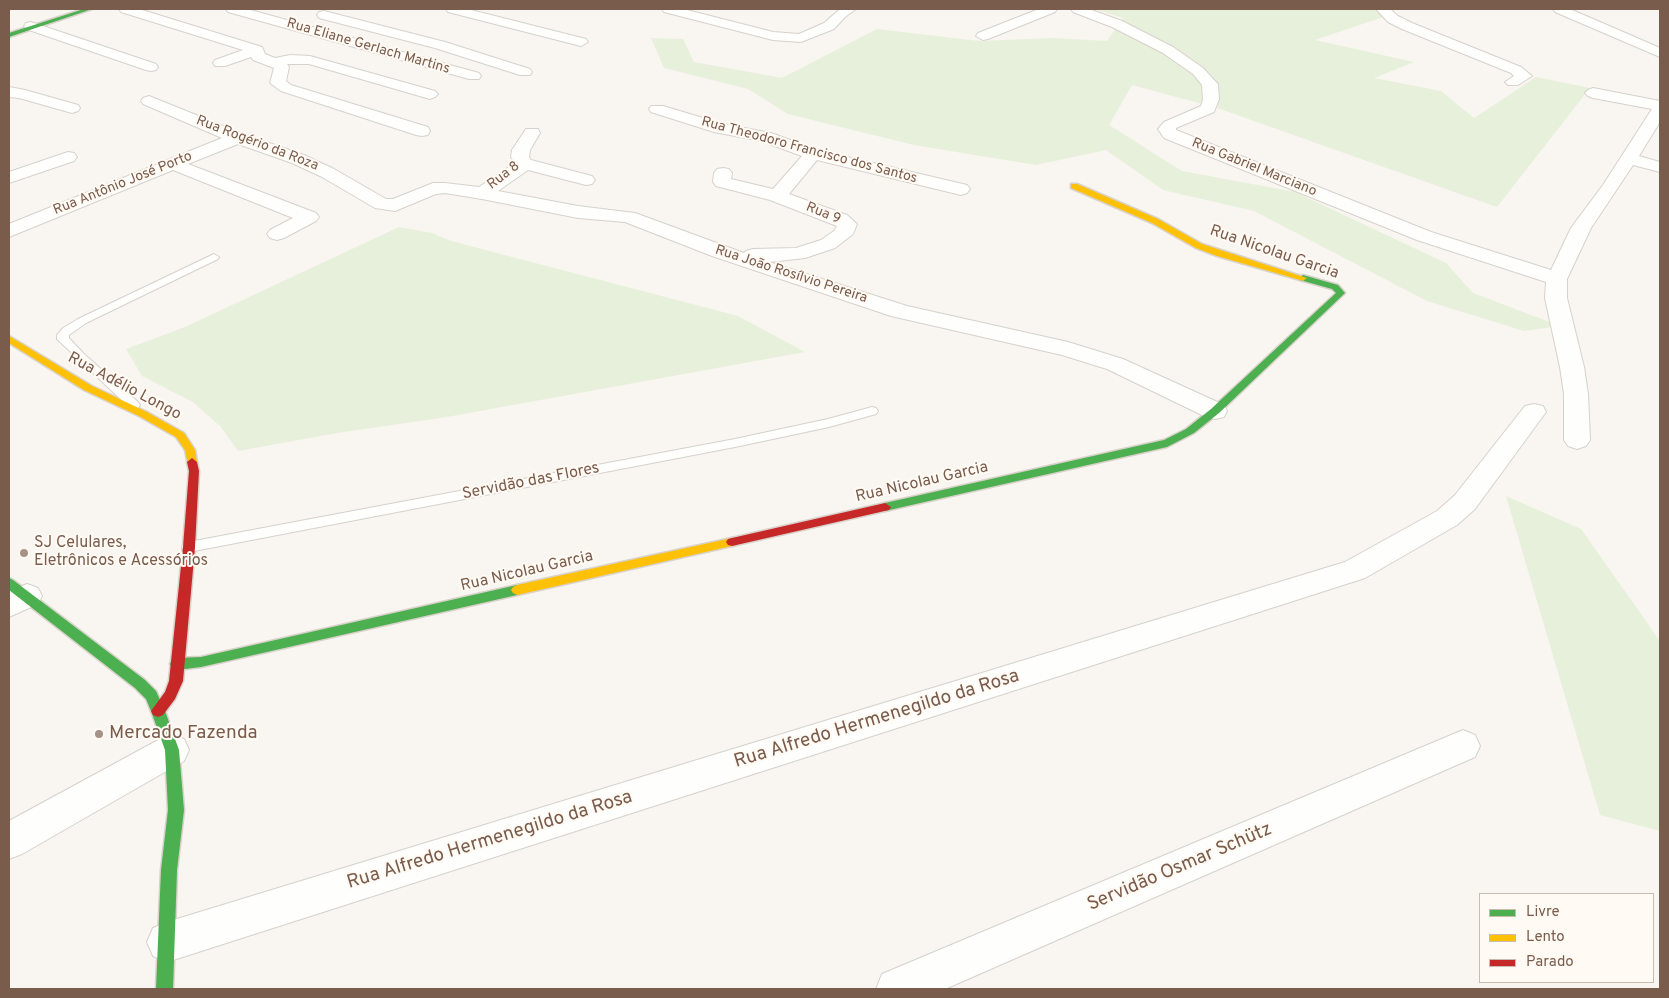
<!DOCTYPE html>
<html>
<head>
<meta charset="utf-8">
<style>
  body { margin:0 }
  #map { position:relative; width:1669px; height:998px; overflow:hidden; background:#f9f5f0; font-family:Overpass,sans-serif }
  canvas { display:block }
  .frame { position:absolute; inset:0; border:10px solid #7a5c4d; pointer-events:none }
  .legend { position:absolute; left:1479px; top:893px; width:175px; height:90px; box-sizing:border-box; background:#fffaf3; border:1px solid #cabbb1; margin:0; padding:6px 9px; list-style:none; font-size:15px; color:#7a5c4d }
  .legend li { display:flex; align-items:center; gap:10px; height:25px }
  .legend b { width:25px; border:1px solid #cabbb1 }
</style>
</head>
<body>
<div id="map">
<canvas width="1669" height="998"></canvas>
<div class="frame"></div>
<ul class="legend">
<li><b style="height:6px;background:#4caf50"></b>Livre</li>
<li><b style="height:6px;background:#ffc107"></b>Lento</li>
<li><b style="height:6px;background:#c62828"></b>Parado</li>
</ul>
</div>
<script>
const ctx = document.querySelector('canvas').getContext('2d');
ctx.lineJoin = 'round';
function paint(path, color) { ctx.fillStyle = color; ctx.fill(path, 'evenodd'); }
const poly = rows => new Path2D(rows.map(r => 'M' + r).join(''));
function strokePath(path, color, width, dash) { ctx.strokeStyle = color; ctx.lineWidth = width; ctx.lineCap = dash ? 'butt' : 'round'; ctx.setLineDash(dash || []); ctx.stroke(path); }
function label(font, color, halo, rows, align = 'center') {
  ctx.font = font + ' Overpass,sans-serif'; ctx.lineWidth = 4; ctx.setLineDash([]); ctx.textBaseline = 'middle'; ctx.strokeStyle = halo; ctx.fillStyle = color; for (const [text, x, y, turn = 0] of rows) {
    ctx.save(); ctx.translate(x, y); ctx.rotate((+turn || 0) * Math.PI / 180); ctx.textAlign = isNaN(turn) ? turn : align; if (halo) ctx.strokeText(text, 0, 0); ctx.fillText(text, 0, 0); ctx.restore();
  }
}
const green = poly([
  [1095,9,1378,9,1383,17,1315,40,1414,62,1374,78,1441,91,1474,118,1536,77,1590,88,1497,207,1217,108,1132,85,1109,125,1182,171,1295,192,1446,263,1473,293,1560,326,1524,331,1427,301,1254,211,1163,190,1106,150,1036,165,914,145,788,114,748,89,664,68,651,38,683,39,694,62,782,78,877,29,979,41,1053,38,1107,41,1123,18],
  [399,227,432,233,451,241,738,316,805,352,447,417,337,433,238,451,221,427,193,402,142,376,126,349,185,327],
  [1506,496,1581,529,1660,641,1660,831,1600,815]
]);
const lane = poly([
  [214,254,219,257,218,259,86,323,69,335,69,338,84,354,138,402,140,405,138,408,130,408,57,339,57,335,63,328,78,319,214,254],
  [872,407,876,408,878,411,876,414,829,427,735,447,189,552,184,551,182,547,184,543,189,542,735,439,828,419,872,407]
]);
const street = poly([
  [119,9,139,9,262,47,265,54,275,58,290,55,310,56,435,91,438,94,435,97,430,99,309,64,287,64,289,67,286,81,291,85,428,127,430,131,428,135,422,136,416,135,281,91,270,83,274,68,253,60,251,57,225,66,215,66,213,63,215,60,243,50,121,12,119,9],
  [226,9,247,9,479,73,481,76,479,79,469,79,228,12,226,9],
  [446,9,467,9,586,39,588,42,581,46,448,12,446,9],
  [662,9,683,9,773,32,799,34,824,23,840,9,856,9,845,17,834,29,801,42,773,40,664,12,662,9],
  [1039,9,1057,9,1055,12,988,39,983,40,976,36,978,33,1039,9],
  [1071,9,1089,9,1122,21,1173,47,1203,68,1215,81,1218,84,1219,99,1214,112,1176,128,1176,130,1431,232,1551,270,1571,228,1603,185,1652,109,1593,98,1588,96,1585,93,1588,90,1593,88,1660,101,1660,122,1639,156,1660,162,1660,172,1633,165,1591,228,1567,279,1567,298,1584,367,1588,394,1590,440,1586,446,1577,449,1568,446,1564,440,1564,394,1560,367,1545,298,1546,282,1417,240,1164,138,1158,129,1164,122,1201,106,1203,99,1202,85,1193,74,1163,53,1112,27,1073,12,1071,9],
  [1376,9,1390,9,1398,16,1412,23,1521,67,1532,76,1518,85,1508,85,1505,82,1514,76,1511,73,1402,29,1388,22,1376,9],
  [1553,9,1570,9,1660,48,1660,57,1555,12,1553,9],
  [324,11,445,42,530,69,532,72,530,75,520,75,435,48,319,18,317,15,319,12,324,11],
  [31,22,156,64,158,67,156,70,151,71,146,70,26,29,24,26,26,23,31,22],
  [9,87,25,90,78,105,80,108,78,111,72,113,19,98,9,97,9,87],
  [149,96,243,134,304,155,334,169,386,199,393,199,433,183,445,183,479,187,515,163,511,157,512,150,526,129,538,129,540,133,530,150,529,157,531,160,592,176,595,180,592,184,586,185,528,170,498,191,578,206,635,213,744,253,746,251,753,249,796,248,821,240,834,231,837,226,770,200,716,186,713,182,714,173,717,169,723,168,729,169,732,173,731,179,773,189,802,156,761,141,714,132,651,112,649,109,651,106,663,106,723,124,771,133,818,150,967,185,970,189,967,193,961,195,817,160,789,194,847,215,857,224,853,234,835,248,805,258,769,262,907,306,1068,342,1123,359,1224,405,1227,411,1224,417,1215,419,1206,417,1107,369,1062,355,891,316,712,256,625,222,578,218,482,199,445,193,436,194,395,211,375,208,322,177,292,163,238,144,188,164,316,213,319,217,316,221,284,238,277,240,270,238,267,234,270,230,293,218,173,170,9,237,9,224,222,138,143,104,141,101,143,98,149,96],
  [68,152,74,153,77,157,74,161,9,183,9,172,68,152],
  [1534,404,1543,406,1546,412,1475,509,1457,525,1365,578,167,962,153,956,147,942,153,928,167,922,1345,562,1437,511,1455,495,1525,406,1534,404],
  [27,584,38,588,42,596,38,604,9,617,9,591,27,584],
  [1463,730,1475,735,1480,746,1475,757,945,989,876,989,882,974,1463,730],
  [172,734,184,739,189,750,184,761,22,854,9,859,9,821,160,739,172,734]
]);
const fast = poly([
  [84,9,92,9,9,37,9,33,84,9],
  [1303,275,1338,285,1345,293,1219,413,1194,433,1167,447,885,511,879,507,885,503,1164,440,1186,429,1211,409,1336,293,1332,289,1300,280,1299,278,1303,275],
  [9,578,13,580,145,680,156,691,165,711,179,750,184,810,177,870,173,989,156,989,161,870,168,810,165,750,151,711,146,699,135,688,9,590,9,578],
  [517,585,521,587,523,590,521,593,517,595,201,667,177,670,172,668,170,664,172,660,177,658,201,657,517,585]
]);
const slow = poly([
  [1071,184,1077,184,1158,219,1202,244,1307,278,1303,281,1300,280,1217,256,1196,248,1152,223,1071,188,1071,184],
  [9,336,92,386,147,412,184,433,195,450,197,462,196,465,188,465,185,450,176,437,139,416,84,390,9,343,9,336],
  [732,538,736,539,738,542,736,545,517,595,513,593,511,590,513,587,517,585,732,538]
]);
const jam = poly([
  [192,458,197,462,199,471,195,547,183,681,175,699,163,715,158,717,153,715,151,711,165,692,169,681,183,547,189,471,187,462,192,458],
  [885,503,891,507,889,510,732,546,728,545,726,542,728,539,732,538,885,503]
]);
const markers = [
  [24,553,5,"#a69286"],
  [99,734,5,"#a69286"]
];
const farStreetnames = [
  ["Rua Eliane Gerlach Martins",368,47,16],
  ["Rua Rogério da Roza",257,144,21],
  ["Rua Theodoro Francisco dos Santos",809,151,15],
  ["Rua Gabriel Marciano",1254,168,22],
  ["Rua 8",504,176,-37],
  ["Rua Antônio José Porto",123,184,-22],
  ["Rua 9",823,214,22],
  ["Rua João Rosílvio Pereira",791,275,18]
];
const streetNames = [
  ["Rua Nicolau Garcia",1274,253,19],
  ["Rua Adélio Longo",124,387,28],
  ["Servidão das Flores",531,482,-11],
  ["Rua Nicolau Garcia",922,483,-13],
  ["Rua Nicolau Garcia",527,572,-13]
];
const poiNames = [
  ["SJ Celulares,",34,544],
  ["Eletrônicos e Acessórios",34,562]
];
const nearStreetnames = [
  ["Rua Alfredo Hermenegildo da Rosa",877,720,-17],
  ["Rua Alfredo Hermenegildo da Rosa",490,841,-17],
  ["Servidão Osmar Schütz",1180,868,-23]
];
const nearPoinames = [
  ["Mercado Fazenda",109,734]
];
paint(green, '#e7f0db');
strokePath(lane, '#d7d1cb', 2);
strokePath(street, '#d7d1cb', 2);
strokePath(fast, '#d9d2cb', 3);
strokePath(slow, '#d9d2cb', 3);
strokePath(jam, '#d9d2cb', 3);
paint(lane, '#fefefd');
paint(street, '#fefefd');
paint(fast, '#4caf50');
paint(slow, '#ffc107');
paint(jam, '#c62828');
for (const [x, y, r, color] of markers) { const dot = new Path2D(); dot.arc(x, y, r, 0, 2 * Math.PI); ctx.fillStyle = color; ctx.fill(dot); strokePath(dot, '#fffaf3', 2); }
label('14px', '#7a5c4d', '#fffaf3', farStreetnames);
label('16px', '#7a5c4d', '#fffaf3', streetNames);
label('16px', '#7a5c4d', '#fffaf3', poiNames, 'left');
label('19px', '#7a5c4d', '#fffaf3', nearStreetnames);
label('19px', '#7a5c4d', '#fffaf3', nearPoinames, 'left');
</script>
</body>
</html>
